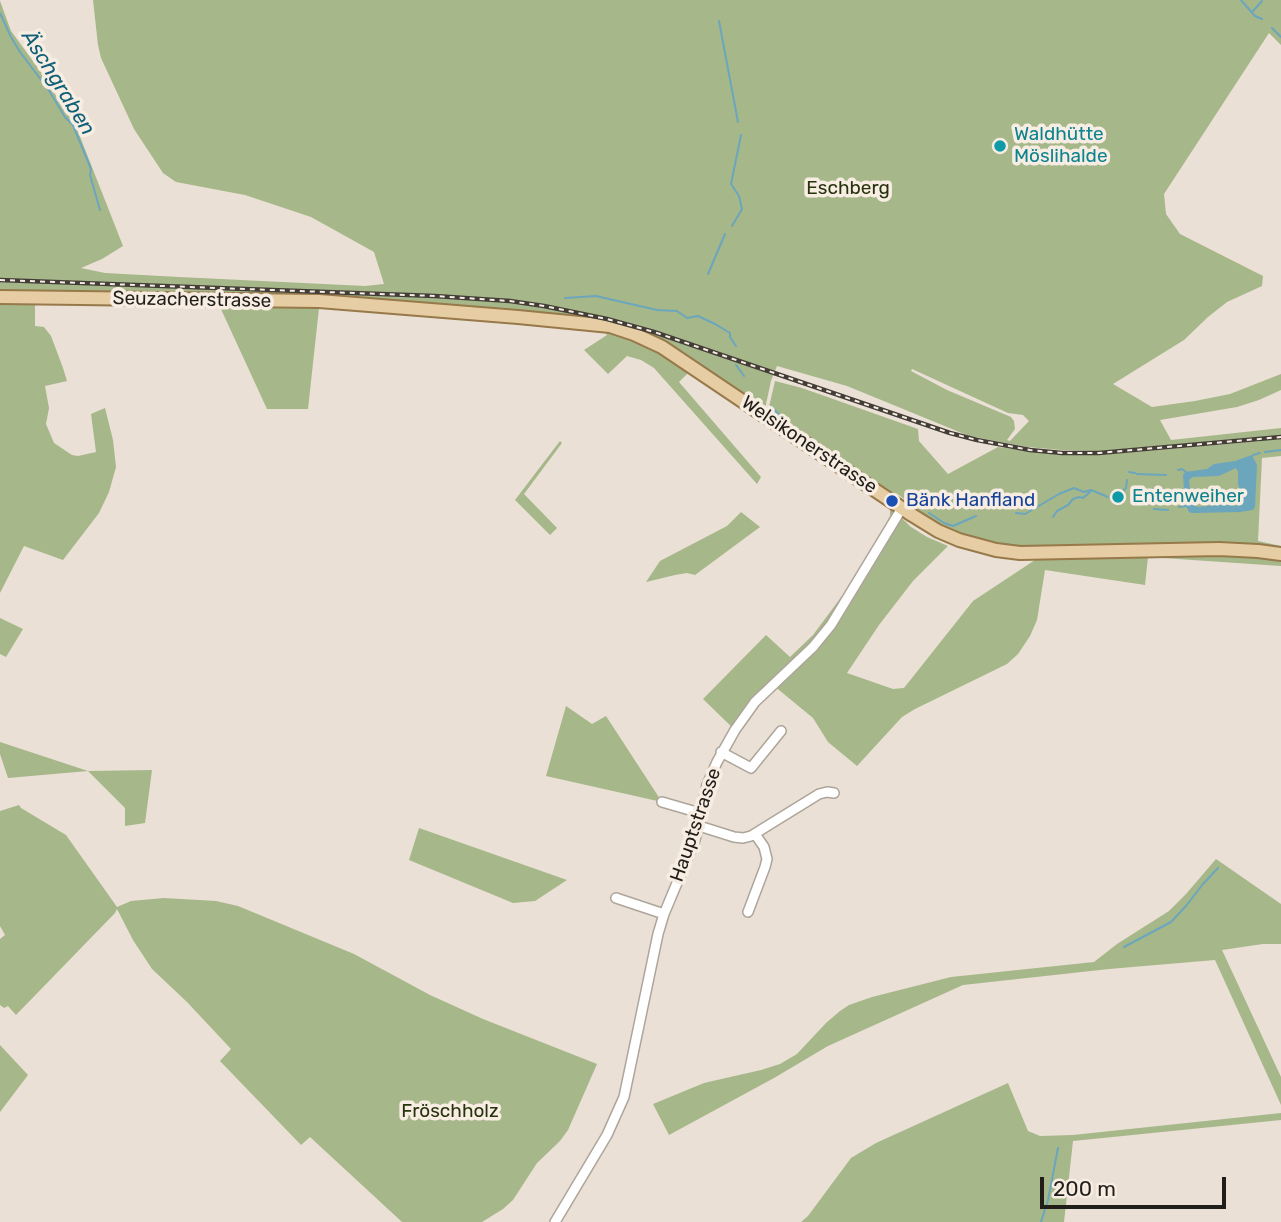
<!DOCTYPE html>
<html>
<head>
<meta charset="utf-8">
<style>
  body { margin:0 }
  #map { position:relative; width:1281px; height:1222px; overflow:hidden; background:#eae0d5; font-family:Rubik,sans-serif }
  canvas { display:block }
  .scale { position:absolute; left:1040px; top:1177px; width:186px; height:32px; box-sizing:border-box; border:4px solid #211d19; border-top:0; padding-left:9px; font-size:21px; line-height:24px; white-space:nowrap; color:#211d19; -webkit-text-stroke:5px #f7ede2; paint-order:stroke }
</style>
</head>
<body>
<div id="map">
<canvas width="1281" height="1222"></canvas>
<div class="scale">200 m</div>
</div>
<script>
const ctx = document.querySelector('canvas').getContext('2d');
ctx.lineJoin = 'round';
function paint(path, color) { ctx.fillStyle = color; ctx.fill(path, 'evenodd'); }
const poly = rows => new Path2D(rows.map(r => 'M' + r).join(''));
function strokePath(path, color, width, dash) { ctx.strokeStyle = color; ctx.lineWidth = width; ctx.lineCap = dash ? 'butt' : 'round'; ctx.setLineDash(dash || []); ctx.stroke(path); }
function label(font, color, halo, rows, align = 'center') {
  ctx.font = font + ' Rubik,sans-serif'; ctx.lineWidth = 7; ctx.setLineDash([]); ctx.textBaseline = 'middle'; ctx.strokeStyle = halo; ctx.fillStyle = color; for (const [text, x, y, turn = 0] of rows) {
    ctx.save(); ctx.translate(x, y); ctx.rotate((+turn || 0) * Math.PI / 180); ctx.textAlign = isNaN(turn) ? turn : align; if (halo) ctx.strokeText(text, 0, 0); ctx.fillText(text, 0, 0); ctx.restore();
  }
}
const green = poly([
  [93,0,1281,0,1281,45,1269,33,1164,194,1166,214,1180,234,1263,276,1262,286,1227,302,1208,317,1184,340,1113,384,1152,407,1195,401,1230,394,1281,374,1281,390,1259,400,1237,407,1160,420,1171,440,1281,428,1281,456,1262,458,1258,541,1281,546,1281,566,1148,557,1145,585,1045,570,1037,620,1030,636,1018,654,1007,664,915,709,902,717,857,766,828,742,813,718,773,685,735,730,703,699,766,635,790,657,813,635,842,596,847,599,890,516,890,508,689,372,679,382,761,477,757,484,654,368,641,360,627,356,608,374,584,350,607,335,604,331,319,308,308,409,267,409,220,307,90,306,70,298,0,297,0,1,11,31,41,72,77,129,123,246,102,259,81,268,105,273,179,277,365,286,384,284,374,252,311,217,245,195,176,182,163,173,134,129,101,58,98,45],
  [777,366,847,386,969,436,1027,447,1061,450,1099,451,1260,437,1261,441,1099,455,1059,455,998,447,948,474,919,441,918,429,802,388,775,381,769,407,773,416,887,492,896,493,915,507,919,504,916,509,920,514,955,534,997,546,1035,553,1035,560,973,601,904,688,893,689,847,673,879,625,913,581,948,546,927,537,911,527,885,502,763,418,771,381],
  [912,369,1008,413,1023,415,1029,421,1010,441,1007,440,1015,429,1014,421,1011,417,947,390,911,371],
  [0,303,35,304,35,326,44,327,51,336,63,368,67,381,45,386,49,408,46,424,54,443,72,455,78,456,96,452,91,414,105,408,113,440,116,467,109,492,99,513,63,560,24,546,0,593],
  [560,441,562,443,524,494,557,528,550,535,515,500],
  [741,512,760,527,695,575,687,573,675,575,646,582,660,561,727,526],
  [0,618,23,629,6,657,0,654],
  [566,706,592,724,606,716,662,802,546,776],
  [0,742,88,771,152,770,145,823,125,826,125,808,88,771,8,778,0,754],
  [19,805,21,808,66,835,117,907,131,901,164,898,216,901,238,906,354,954,430,995,483,1019,597,1064,568,1130,560,1141,537,1163,513,1200,503,1209,482,1222,402,1222,310,1137,301,1145,220,1061,231,1049,187,1002,152,969,133,940,117,909,115,913,16,1015,8,1006,4,1008,0,1005,0,939,5,935,0,926,0,811],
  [419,828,567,880,535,901,513,903,409,860],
  [1216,859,1281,904,1281,944,1263,944,1222,950,1281,1077,1281,1105,1215,960,1109,969,963,985,828,1046,774,1078,669,1135,653,1104,704,1083,761,1070,780,1064,797,1054,826,1023,840,1011,849,1005,872,997,951,977,1094,962,1117,944,1169,911,1186,894],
  [0,1045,28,1075,0,1112],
  [1008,1083,1028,1131,1040,1136,1073,1135,1281,1113,1281,1120,1073,1141,1064,1222,801,1222,808,1216,851,1158,876,1143]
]);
const water = poly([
  [1252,455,1257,465,1255,507,1253,510,1240,512,1192,513,1189,512,1185,504,1183,475,1185,472,1207,469,1214,464,1235,461],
  [1236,468,1238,472,1238,484,1242,499,1240,504,1235,506,1227,504,1198,507,1192,504,1189,481,1190,479,1193,477,1219,476]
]);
const stream = poly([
  [1241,0,1255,16,1262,19],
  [1253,11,1262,1],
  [0,13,11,37,20,52,48,89,65,117,73,125,91,169,90,175,100,210],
  [719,21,738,122],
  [1272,28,1281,37],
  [732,226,742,209,739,196,731,184,741,135],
  [708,274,725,234],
  [565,298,596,296,657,310,677,311,687,318,698,316,715,324,730,333,730,337,736,346],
  [736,365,744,376],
  [772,407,786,423,874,481],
  [1265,452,1281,450],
  [1253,455,1260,453],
  [1178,470,1182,469,1186,472],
  [1129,472,1135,473],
  [1137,474,1166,475],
  [1122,492,1126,488,1127,480],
  [1179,507,1186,506],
  [1154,509,1168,510],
  [929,513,944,523,953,526,976,516],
  [1016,513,1025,514,1059,494,1074,488,1084,492,1091,490,1108,497],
  [1053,517,1057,511,1068,505,1073,499,1079,497,1083,498,1090,492],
  [1124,947,1171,922,1186,906,1203,884,1218,868],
  [1041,1222,1048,1200,1058,1148]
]);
const minor = poly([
  [721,752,751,768,781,731],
  [662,802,700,813],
  [699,826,734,837,743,838,751,836,819,794,827,792,834,793],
  [616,898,664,914],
  [748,912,765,867,767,859,764,847,755,834],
  [555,1222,607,1135,624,1097,658,934,664,914,695,840,707,785,717,762,735,730,755,702,813,647,831,625,902,508]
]);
const major = poly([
  [0,297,319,301,518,317,610,326,634,334,662,347,912,515,938,531,959,540,996,550,1020,553,1219,549,1258,551,1281,554]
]);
const rail = poly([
  [0,280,435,296,510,301,544,306,607,319,654,332,950,433,977,440,1030,450,1062,453,1099,453,1281,437]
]);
const markers = [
  [1000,146,7,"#0f9aa8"],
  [1118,497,7,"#0f9aa8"],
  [892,501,7,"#1a4fb4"]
];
const cultureNames = [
  ["Waldhütte",1014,135],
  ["Möslihalde",1014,157],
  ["Entenweiher",1132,497]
];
const parkNames = [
  ["Eschberg",848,189],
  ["Fröschholz",450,1112]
];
const streetNames = [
  ["Seuzacherstrasse",192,300,1],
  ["Welsikonerstrasse",809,445,34],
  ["Hauptstrasse",696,825,-71]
];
const transitNames = [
  ["Bänk Hanfland",906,501]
];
const waterNames = [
  ["Äschgraben",58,83,58]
];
paint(green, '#a6b789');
paint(water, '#6ba6bd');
strokePath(stream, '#6ba6bd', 2);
strokePath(minor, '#aea59a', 12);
strokePath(major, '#97794a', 16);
strokePath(minor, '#fff', 9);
strokePath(major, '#e7cda3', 12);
strokePath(rail, '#423d37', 4.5);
strokePath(rail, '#f7ede2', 2, [5]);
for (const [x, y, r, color] of markers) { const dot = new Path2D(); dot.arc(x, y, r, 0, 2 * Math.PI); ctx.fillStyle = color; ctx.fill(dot); strokePath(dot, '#f7ede2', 2.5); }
label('19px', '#0d838f', '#f7ede2', cultureNames, 'left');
label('19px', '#27330d', '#f7ede2', parkNames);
label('19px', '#211d19', '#f7ede2', streetNames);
label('19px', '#164399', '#f7ede2', transitNames, 'left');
label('italic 21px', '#106077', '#f7ede2', waterNames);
</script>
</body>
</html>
